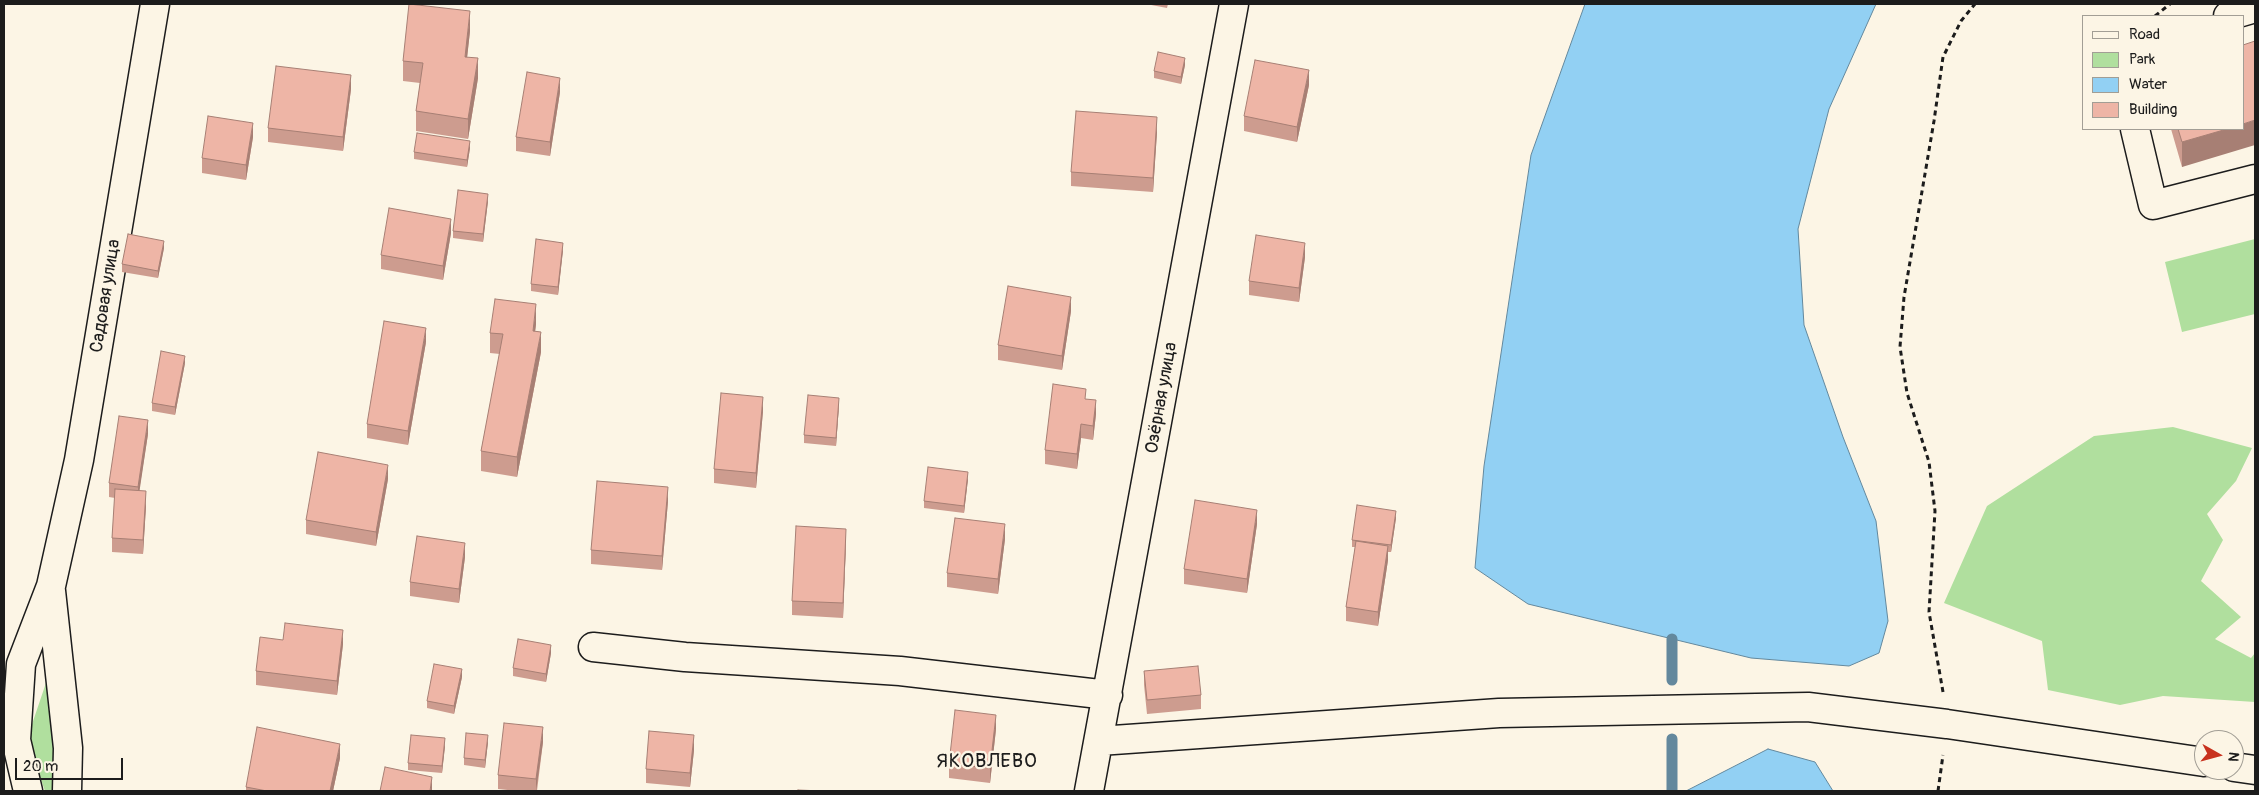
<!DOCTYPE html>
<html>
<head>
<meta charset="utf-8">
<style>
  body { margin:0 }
  #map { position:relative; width:2259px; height:795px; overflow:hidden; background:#fcf5e5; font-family:Pangolin,sans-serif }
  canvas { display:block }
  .frame { position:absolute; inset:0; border:5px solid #1c1c1c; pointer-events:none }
  .legend { position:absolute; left:2082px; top:15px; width:162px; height:115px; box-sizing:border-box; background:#fcf5e5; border:1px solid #a29e95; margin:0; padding:6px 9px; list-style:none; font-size:15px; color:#1c1c1c }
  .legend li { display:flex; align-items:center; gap:10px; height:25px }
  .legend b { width:25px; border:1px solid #a29e95 }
  .north { position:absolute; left:2194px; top:730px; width:50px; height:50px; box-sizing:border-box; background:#fcf5e5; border:1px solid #a29e95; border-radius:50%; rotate:97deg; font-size:14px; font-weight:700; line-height:20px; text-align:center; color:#1c1c1c }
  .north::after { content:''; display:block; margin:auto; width:18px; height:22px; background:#c8321e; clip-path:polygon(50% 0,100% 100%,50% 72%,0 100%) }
  .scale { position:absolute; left:15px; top:758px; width:108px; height:22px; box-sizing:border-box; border:2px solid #1c1c1c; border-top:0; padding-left:6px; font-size:15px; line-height:18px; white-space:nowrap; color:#1c1c1c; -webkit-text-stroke:4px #fcf5e5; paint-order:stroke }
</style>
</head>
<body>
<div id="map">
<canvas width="2259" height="795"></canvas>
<div class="frame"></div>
<ul class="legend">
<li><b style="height:6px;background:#fcf5e5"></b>Road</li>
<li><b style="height:14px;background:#b0df9e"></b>Park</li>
<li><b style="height:14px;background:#92d0f3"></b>Water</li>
<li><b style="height:14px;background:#eeb5a6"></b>Building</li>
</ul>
<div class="north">N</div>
<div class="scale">20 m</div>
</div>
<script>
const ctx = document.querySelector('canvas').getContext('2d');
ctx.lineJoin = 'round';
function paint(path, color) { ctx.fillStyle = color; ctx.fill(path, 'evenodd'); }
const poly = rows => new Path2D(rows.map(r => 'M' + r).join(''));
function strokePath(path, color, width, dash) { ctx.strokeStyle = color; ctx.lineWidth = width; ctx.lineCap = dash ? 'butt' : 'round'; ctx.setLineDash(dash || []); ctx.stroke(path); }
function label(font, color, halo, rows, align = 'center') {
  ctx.font = font + ' Pangolin,sans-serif'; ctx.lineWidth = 4.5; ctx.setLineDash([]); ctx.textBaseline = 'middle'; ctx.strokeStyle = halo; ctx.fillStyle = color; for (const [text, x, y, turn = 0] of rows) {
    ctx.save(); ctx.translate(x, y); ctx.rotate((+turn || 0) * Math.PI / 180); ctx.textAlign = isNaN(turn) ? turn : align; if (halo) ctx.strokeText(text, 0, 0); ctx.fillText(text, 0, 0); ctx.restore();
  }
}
const green = poly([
  [2255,239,2255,314,2182,332,2165,262],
  [2173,427,2252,448,2236,481,2207,514,2223,540,2201,581,2241,617,2215,639,2251,658,2255,653,2255,702,2163,696,2120,705,2048,690,2042,641,1944,603,1987,506,2094,436],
  [49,674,56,741,53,791,45,791,27,739]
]);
const water = poly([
  [1585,4,1876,4,1829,109,1798,229,1804,325,1843,437,1876,521,1888,621,1879,653,1849,666,1751,658,1528,604,1475,568,1484,466,1531,155,1585,4],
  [1768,749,1815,762,1833,791,1686,791,1768,749]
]);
const stream = poly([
  [1672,680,1672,639],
  [1672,739,1672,791]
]);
const path = poly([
  [2155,16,2170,4],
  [1943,692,1929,612,1935,511,1929,462,1907,393,1900,347,1904,297,1934,121,1943,57,1961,21,1975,4],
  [1938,791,1943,755]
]);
const minor = poly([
  [2228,16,2255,8],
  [2135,129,2153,205,2255,179],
  [51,591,68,748,67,791],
  [593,647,685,657,900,671,1108,695],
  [1099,741,1499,713,1808,707,1947,724,2204,762],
  [2234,767,2255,770],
  [28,791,16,740,21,664,51,586,79,460,155,4],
  [1089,791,1234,4]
]);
const wall = poly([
  [1146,4,1168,4,1167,8],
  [470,31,467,57,478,78,468,139,416,131,416,111,420,83,403,81,403,61],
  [1185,65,1181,84,1154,78,1154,71],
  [1309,85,1297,142,1244,131,1244,116],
  [351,89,343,151,268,142,268,128],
  [560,92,550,156,516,151,516,137],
  [2171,129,2243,129,2182,167],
  [1157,132,1153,192,1071,186,1071,172],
  [253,137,246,180,202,173,202,158],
  [470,148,467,167,414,159,414,152],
  [488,201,483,242,453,238,453,231],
  [451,233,443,280,381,269,381,255],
  [164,248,158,278,122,272,122,264],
  [563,250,558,295,531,291,531,284],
  [1305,257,1299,302,1249,295,1249,281],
  [1071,311,1062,370,998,360,998,345],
  [536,324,535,331,541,352,517,477,481,471,481,451,500,354,490,353,490,333],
  [426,342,408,445,367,438,367,424],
  [185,363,175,415,152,411,152,403],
  [1086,399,1096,414,1093,440,1081,438,1077,469,1045,464,1045,450],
  [839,405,836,446,804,443,804,435],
  [763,411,756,488,714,483,714,469],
  [148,434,139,491,146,506,143,554,112,552,112,538,115,498,109,497,109,483],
  [388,479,376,546,306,534,306,520],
  [968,479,964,513,924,508,924,501],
  [668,501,662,570,591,564,591,550],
  [1396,518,1391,552,1388,552,1388,560,1378,626,1346,621,1346,607,1355,547,1352,547,1352,540],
  [1257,524,1247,593,1184,584,1184,569],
  [1005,539,998,594,947,587,947,573],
  [846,543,843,618,792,615,792,601],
  [465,557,459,603,410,596,410,582],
  [283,640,343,644,337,695,256,685,256,671],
  [551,653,546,682,513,676,513,668],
  [1144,671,1201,695,1201,709,1147,714,1144,685],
  [462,677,454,714,427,708,427,701],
  [996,729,990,783,949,778,949,764],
  [488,742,485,768,464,765,464,758],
  [543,742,537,791,517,791,498,789,498,775],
  [445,746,442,773,408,770,408,763],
  [694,750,690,787,646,783,646,769],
  [340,758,333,791,246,791,246,787]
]);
const shadedWall = poly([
  [470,11,470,31,465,77,465,57],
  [478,58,478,78,468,139,468,119],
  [1185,58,1185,65,1181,84,1181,77],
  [1309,70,1309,85,1297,142,1297,127],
  [351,75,351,89,343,151,343,137],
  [560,78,560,92,550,156,550,142],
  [1157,117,1157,132,1153,192,1153,178],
  [2255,120,2255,145,2182,167,2182,142,2227,129,2243,129,2243,124],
  [253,123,253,137,246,180,246,165],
  [470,141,470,148,467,167,467,160],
  [488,194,488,201,483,242,483,234],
  [451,219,451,233,443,280,443,266],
  [164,241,164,248,158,278,158,271],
  [563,243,563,250,558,295,558,287],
  [1305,243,1305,257,1299,302,1299,288],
  [1071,297,1071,311,1062,370,1062,356],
  [536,304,536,324,533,350,533,331],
  [426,328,426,342,408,445,408,431],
  [541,332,541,352,517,477,517,457],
  [185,356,185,363,175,415,175,407],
  [763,397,763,411,756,488,756,473],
  [839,398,839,405,836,446,836,438],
  [1096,400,1096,414,1093,440,1093,426],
  [148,420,148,434,138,501,138,487],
  [1081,424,1081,438,1077,469,1077,454],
  [388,465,388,479,376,546,376,532],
  [968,472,968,479,964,513,964,506],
  [668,487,668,501,662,570,662,556],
  [146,491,146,506,143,554,143,540],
  [1257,510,1257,524,1247,593,1247,579],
  [1396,511,1396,518,1391,552,1391,545],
  [1005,524,1005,539,998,594,998,579],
  [846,529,846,543,843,618,843,603],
  [465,543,465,557,459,603,459,589],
  [1388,546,1388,560,1378,626,1378,612],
  [343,630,343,644,337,695,337,681],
  [551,645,551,653,546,682,546,674],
  [462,669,462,677,454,714,454,706],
  [996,715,996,729,990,783,990,768],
  [543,727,543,742,536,791,536,779],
  [488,735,488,742,485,768,485,760],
  [694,735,694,750,690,787,690,773],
  [445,738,445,746,442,773,442,766],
  [340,744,340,758,333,791,330,791],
  [432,777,432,791,430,791]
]);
const building = poly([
  [409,4,470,11,465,57,478,58,468,119,416,111,423,63,403,61,409,4],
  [2255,41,2255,120,2243,124,2243,45,2255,41],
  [1158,52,1185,58,1181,77,1154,71,1158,52],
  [1255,60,1309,70,1297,127,1244,116,1255,60],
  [276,66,351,75,343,137,268,128,276,66],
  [527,72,560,78,550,142,516,137,527,72],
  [1076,111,1157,117,1153,178,1071,172,1076,111],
  [208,116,253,123,246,165,202,158,208,116],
  [2178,129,2227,129,2182,142,2178,129],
  [417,133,470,141,467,160,414,152,417,133],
  [458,190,488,194,483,234,453,231,458,190],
  [389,208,451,219,443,266,381,255,389,208],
  [128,234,164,241,158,271,122,264,128,234],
  [1256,235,1305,243,1299,288,1249,281,1256,235],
  [536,239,563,243,558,287,531,284,536,239],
  [1008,286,1071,297,1062,356,998,345,1008,286],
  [495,299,536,304,533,331,541,332,517,457,481,451,503,334,490,333,495,299],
  [384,321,426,328,408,431,367,424,384,321],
  [161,351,185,356,175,407,152,403,161,351],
  [1053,384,1086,389,1085,399,1096,400,1093,426,1081,424,1077,454,1045,450,1053,384],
  [721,393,763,397,756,473,714,469,721,393],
  [808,395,839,398,836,438,804,435,808,395],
  [119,416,148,420,138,487,109,483,119,416],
  [318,452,388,465,376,532,306,520,318,452],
  [928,467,968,472,964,506,924,501,928,467],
  [597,481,668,487,662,556,591,550,597,481],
  [115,489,146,491,143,540,112,538,115,489],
  [1195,500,1257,510,1247,579,1184,569,1195,500],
  [1357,505,1396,511,1391,545,1352,540,1357,505],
  [955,518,1005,524,998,579,947,573,955,518],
  [796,526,846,529,843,603,792,601,796,526],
  [417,536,465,543,459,589,410,582,417,536],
  [1356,541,1388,546,1378,612,1346,607,1356,541],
  [285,623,343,630,337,681,256,671,260,637,283,640,285,623],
  [518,639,551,645,546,674,513,668,518,639],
  [434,664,462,669,454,706,427,701,434,664],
  [1198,666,1201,695,1147,700,1144,671,1198,666],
  [955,710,996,715,990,768,949,764,955,710],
  [504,723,543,727,536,779,498,775,504,723],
  [257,727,340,744,330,791,267,791,246,787,257,727],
  [649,731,694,735,690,773,646,769,649,731],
  [466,733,488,735,485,760,464,758,466,733],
  [411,735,445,738,442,766,408,763,411,735],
  [385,767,432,777,430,791,380,791,385,767],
  [798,790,822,791,798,791,798,790]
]);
const streetNames = [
  ["Садовая улица",106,296,-81],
  ["Озёрная улица",1162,398,-80]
];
const quarterNames = [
  ["ЯКОВЛЕВО",987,762]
];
paint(green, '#b0df9e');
paint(water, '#92d0f3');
strokePath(water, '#63889d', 1);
strokePath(stream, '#63889d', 11);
strokePath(minor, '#1c1c1c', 31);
strokePath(path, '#1c1c1c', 3, [5, 4]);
strokePath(minor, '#fcf5e5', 28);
paint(wall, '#cd9c8f');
paint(shadedWall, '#a77f74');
paint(building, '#eeb5a6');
strokePath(building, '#a77f74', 1);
label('18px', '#1c1c1c', '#fcf5e5', streetNames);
ctx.letterSpacing = '1px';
label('20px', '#1c1c1c', '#fcf5e5', quarterNames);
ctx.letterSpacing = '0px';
</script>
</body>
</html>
